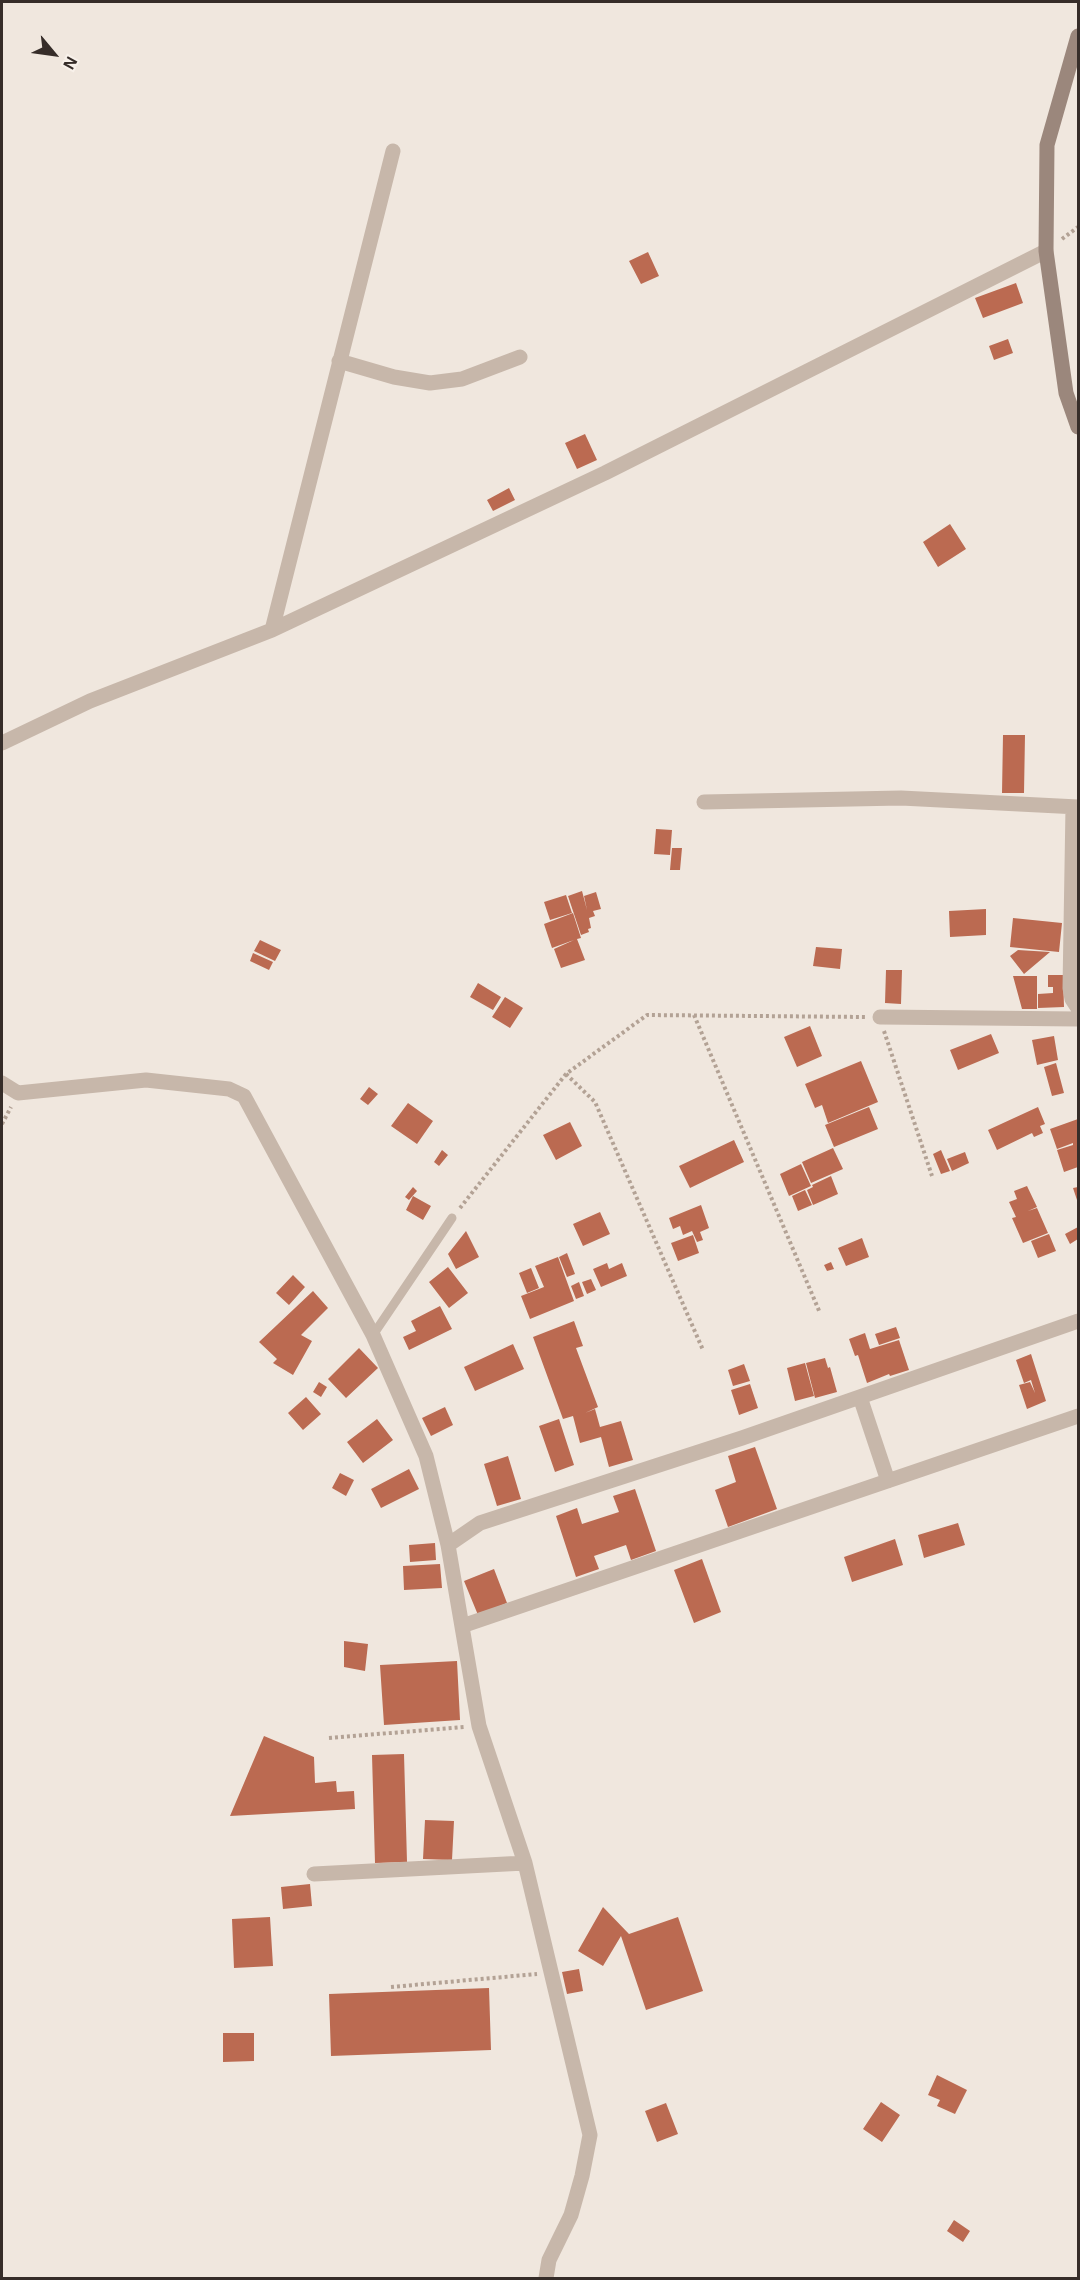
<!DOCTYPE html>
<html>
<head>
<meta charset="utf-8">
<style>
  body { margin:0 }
  #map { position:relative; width:1080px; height:2280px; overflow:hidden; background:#f0e7de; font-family:Helvetica,sans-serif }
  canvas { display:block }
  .frame { position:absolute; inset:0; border:3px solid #362d29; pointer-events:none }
  .north { position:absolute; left:24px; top:24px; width:60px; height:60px; -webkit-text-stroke:4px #f8f1ea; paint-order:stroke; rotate:119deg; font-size:16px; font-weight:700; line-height:24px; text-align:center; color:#362d29 }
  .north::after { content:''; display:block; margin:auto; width:21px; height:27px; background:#362d29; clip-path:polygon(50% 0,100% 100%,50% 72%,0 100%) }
</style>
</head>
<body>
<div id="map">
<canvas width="1080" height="2280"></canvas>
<div class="frame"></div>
<div class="north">N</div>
</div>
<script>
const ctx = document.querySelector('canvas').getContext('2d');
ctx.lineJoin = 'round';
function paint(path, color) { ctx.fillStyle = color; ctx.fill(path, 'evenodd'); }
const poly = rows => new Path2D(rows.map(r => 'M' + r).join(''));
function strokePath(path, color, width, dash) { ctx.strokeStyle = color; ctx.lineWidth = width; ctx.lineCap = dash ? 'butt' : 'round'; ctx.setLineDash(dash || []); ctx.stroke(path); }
const building = poly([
  [648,252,659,276,641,284,629,261],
  [1016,283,1023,303,983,318,975,298],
  [1008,339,1013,353,994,360,989,346],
  [585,434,597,460,577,469,565,443],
  [509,488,515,500,493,511,487,500],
  [950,524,966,549,938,567,923,542],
  [1003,735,1025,735,1024,793,1002,793],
  [656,829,672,830,670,855,654,854],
  [672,848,682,848,680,870,670,870],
  [582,891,587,910,584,896,596,892,601,909,593,911,595,916,589,918,591,928,588,929,589,932,581,935,568,896],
  [566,895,572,913,550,920,544,902],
  [986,909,986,935,950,937,949,911],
  [573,913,581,938,577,939,585,960,561,968,554,949,574,940,552,948,544,924],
  [1013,918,1062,923,1059,952,1010,947],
  [260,940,281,950,275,961,254,951],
  [816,947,842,949,840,969,813,966],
  [1018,950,1050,952,1024,974,1010,956],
  [253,953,273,962,269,970,250,961],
  [886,970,902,970,901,1004,885,1003],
  [1048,975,1063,975,1064,1007,1038,1008,1038,994,1053,993,1053,987,1048,987],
  [1013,976,1037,976,1037,1009,1022,1009],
  [478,983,501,997,493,1010,470,997],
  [505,997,523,1008,510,1028,492,1017],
  [810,1026,822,1056,797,1067,784,1037],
  [991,1034,999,1053,958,1070,950,1050],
  [1054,1036,1058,1060,1037,1065,1032,1040],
  [861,1061,878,1102,828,1123,822,1105,815,1108,805,1084],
  [1056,1063,1064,1093,1052,1096,1044,1067],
  [369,1087,378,1094,368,1105,360,1099],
  [408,1103,433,1121,417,1144,391,1126],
  [869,1107,878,1129,834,1147,825,1125],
  [1038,1107,1045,1124,1040,1126,1043,1133,1034,1137,1032,1133,997,1150,988,1130],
  [1078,1119,1078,1167,1064,1172,1057,1150,1073,1145,1073,1143,1057,1149,1050,1129],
  [570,1122,582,1146,556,1160,543,1135],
  [734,1140,744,1162,690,1188,679,1166],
  [833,1148,843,1169,811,1183,802,1162],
  [442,1150,448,1155,439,1166,434,1162],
  [941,1150,950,1171,941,1174,933,1154],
  [965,1152,969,1163,952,1171,947,1159],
  [801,1164,811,1186,789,1196,780,1174],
  [831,1176,838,1194,813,1205,807,1190,813,1187,812,1185],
  [1027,1186,1037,1207,1028,1211,1037,1208,1048,1233,1023,1243,1012,1218,1016,1217,1009,1202,1017,1199,1014,1191],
  [413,1187,417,1191,409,1200,405,1197],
  [1078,1187,1078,1203,1073,1188],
  [805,1190,812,1205,798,1211,792,1196],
  [413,1196,431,1206,423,1220,406,1210],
  [701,1205,709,1228,700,1232,703,1240,697,1242,692,1231,683,1235,680,1226,673,1229,669,1218],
  [600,1212,610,1234,583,1246,573,1224],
  [1078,1227,1078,1239,1070,1244,1065,1234],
  [466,1231,479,1257,456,1269,448,1254],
  [1049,1234,1056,1251,1038,1258,1031,1241],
  [693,1235,699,1253,678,1261,671,1243],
  [862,1238,869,1257,846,1266,838,1248],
  [567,1253,575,1274,567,1277,559,1257],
  [558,1257,574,1301,530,1319,521,1296,544,1287,535,1266],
  [831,1262,834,1269,827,1271,824,1265],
  [607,1263,609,1269,622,1263,627,1276,601,1287,593,1269],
  [448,1267,468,1293,449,1308,429,1282],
  [531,1268,539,1288,527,1293,519,1273],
  [293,1275,305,1287,289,1305,276,1293],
  [591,1279,596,1290,587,1294,582,1282],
  [579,1282,584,1296,576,1299,571,1286],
  [313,1291,328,1308,301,1335,312,1341,293,1375,273,1363,277,1359,259,1342],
  [440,1306,452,1329,409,1350,403,1337,416,1331,411,1321],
  [574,1321,583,1346,576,1348,598,1407,585,1413,595,1409,600,1427,621,1421,633,1460,609,1467,601,1437,580,1443,573,1416,563,1419,533,1337],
  [896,1327,900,1338,879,1345,875,1334],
  [865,1333,870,1349,899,1340,909,1370,890,1376,889,1374,867,1383,858,1355,855,1356,849,1339],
  [513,1344,524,1369,475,1391,464,1367],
  [359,1348,378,1368,346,1398,328,1379],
  [1031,1354,1046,1401,1027,1409,1019,1385,1030,1382,1035,1393,1031,1380,1024,1383,1016,1360],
  [825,1358,828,1368,830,1367,837,1392,815,1398,806,1363],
  [805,1363,814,1396,795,1401,787,1368],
  [744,1364,750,1381,733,1386,728,1370],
  [319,1382,327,1387,321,1397,313,1392],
  [750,1384,758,1408,739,1415,731,1390],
  [306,1397,321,1414,303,1430,288,1413],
  [445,1407,453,1425,431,1436,422,1418],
  [377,1419,393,1440,363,1463,347,1442],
  [559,1419,574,1465,555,1472,539,1426],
  [755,1447,777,1509,728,1527,715,1490,736,1482,728,1456],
  [508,1456,521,1499,497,1506,484,1464],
  [409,1469,419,1489,381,1508,371,1489],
  [340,1473,354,1480,346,1496,332,1488],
  [635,1489,656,1551,631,1560,626,1545,594,1556,599,1569,576,1577,556,1516,577,1508,582,1524,619,1512,613,1496],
  [958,1523,965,1545,924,1558,918,1535],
  [895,1539,903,1565,852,1582,844,1557],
  [435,1543,436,1560,410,1562,409,1545],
  [702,1559,721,1612,694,1623,674,1570],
  [440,1564,442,1588,404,1590,403,1566],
  [494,1569,507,1603,478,1615,464,1581],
  [344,1641,368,1644,365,1671,344,1667],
  [457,1661,460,1720,384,1725,380,1665],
  [264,1736,314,1757,315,1783,336,1781,337,1792,354,1791,355,1809,230,1816],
  [404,1754,407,1862,375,1863,372,1755],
  [425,1820,454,1821,452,1860,423,1859],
  [310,1884,312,1906,283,1909,281,1887],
  [603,1907,629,1934,678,1917,703,1991,646,2010,621,1936,603,1966,578,1951],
  [270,1917,273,1966,234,1968,232,1919],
  [579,1969,583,1991,567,1994,562,1972],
  [489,1988,491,2050,331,2056,329,1994],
  [223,2033,254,2033,254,2061,223,2062],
  [937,2075,967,2090,955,2114,937,2106,940,2100,928,2095],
  [881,2102,900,2115,882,2142,863,2129],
  [666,2103,678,2134,657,2142,645,2111],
  [954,2220,970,2231,963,2242,947,2231]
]);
const path = poly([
  [1062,239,1078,227],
  [694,1015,820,1313],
  [884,1031,932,1176],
  [566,1074,595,1102,703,1350],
  [2,1124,11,1107],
  [460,1208,566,1074,647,1015,866,1017],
  [329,1738,464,1727],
  [391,1987,537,1974]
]);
const lane = poly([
  [373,1335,452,1218]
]);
const street = poly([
  [339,361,394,377,430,383,462,379,520,357],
  [272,630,393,151],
  [2,743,90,701,272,630,605,473,1046,251],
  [704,802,901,798,1078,807],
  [1073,807,1070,988,1072,999,1078,1008],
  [880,1017,1078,1019],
  [2,1083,18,1093,146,1080,229,1089,244,1096,373,1335,426,1456,448,1545,479,1726,525,1863,590,2135,582,2176,571,2215,549,2260,546,2278],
  [860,1397,888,1481],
  [448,1545,480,1523,742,1438,1078,1321],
  [462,1626,1078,1416],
  [314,1874,525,1863]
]);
const secondary = poly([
  [1078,36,1047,145,1046,251,1066,393,1078,427]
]);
paint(building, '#bb6a51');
strokePath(path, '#b3a295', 4, [3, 3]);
strokePath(lane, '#c7b7aa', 9);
strokePath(street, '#c7b7aa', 15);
strokePath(secondary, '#9b877c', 15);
</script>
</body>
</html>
